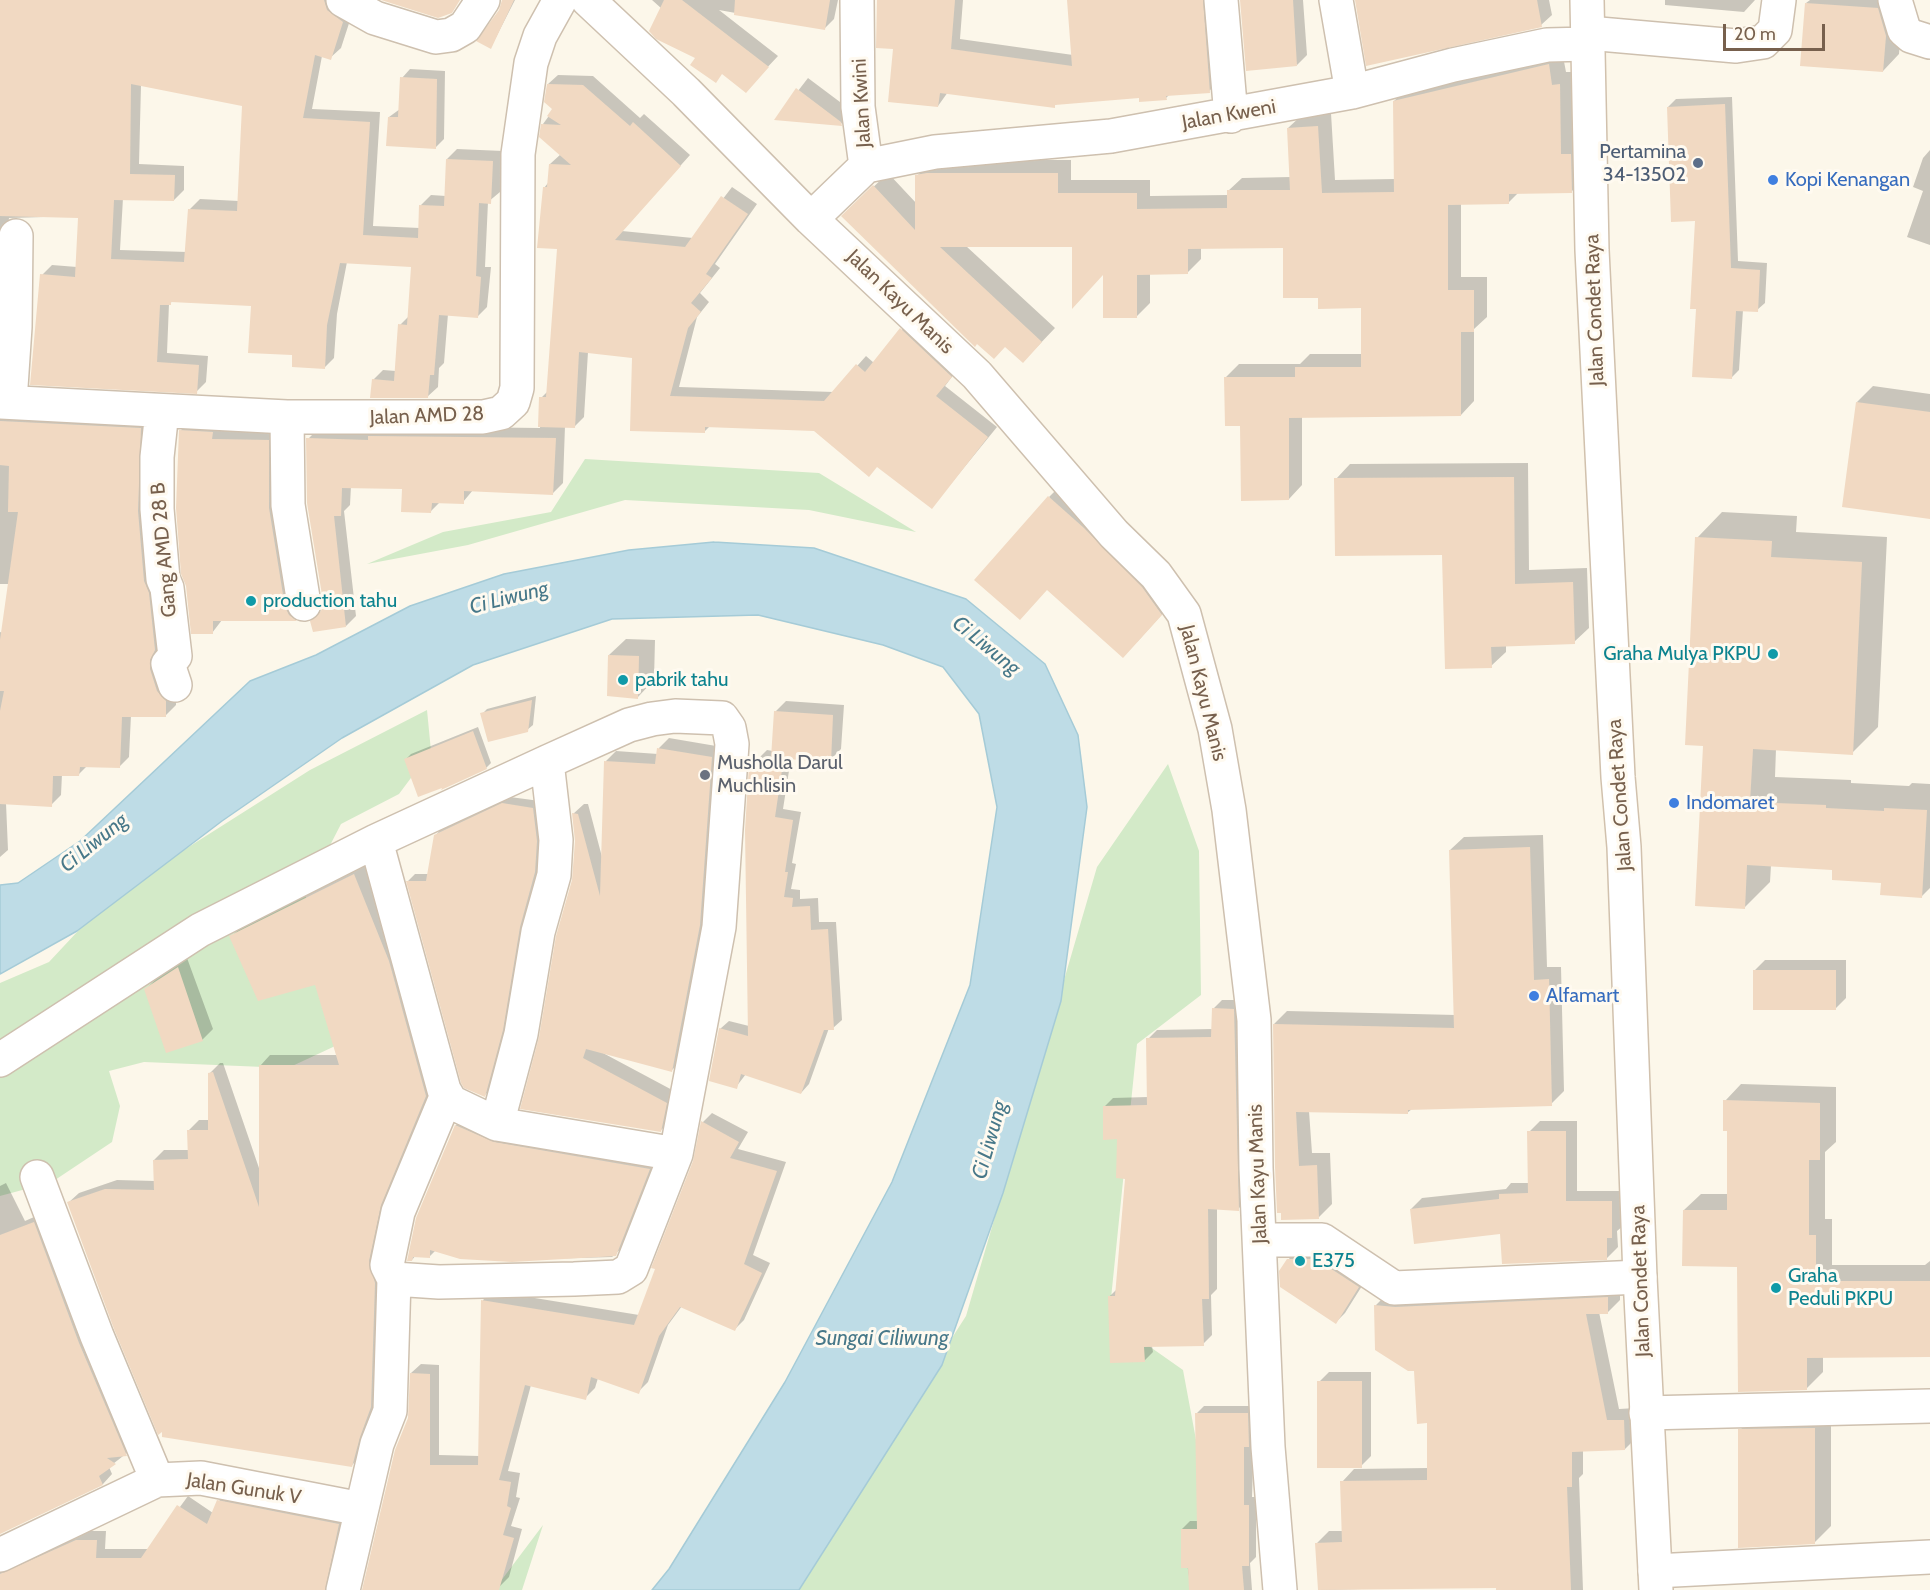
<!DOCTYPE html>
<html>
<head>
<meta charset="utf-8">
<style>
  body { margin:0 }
  #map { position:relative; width:1930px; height:1590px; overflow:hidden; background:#fcf7ea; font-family:Cabin,sans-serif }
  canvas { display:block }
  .scale { position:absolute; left:1723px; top:24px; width:102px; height:27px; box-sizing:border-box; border:3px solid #77604d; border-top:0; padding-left:8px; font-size:18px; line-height:21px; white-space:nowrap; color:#77604d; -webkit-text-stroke:4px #fffaf0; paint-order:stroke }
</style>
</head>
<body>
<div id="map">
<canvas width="1930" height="1590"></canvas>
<div class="scale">20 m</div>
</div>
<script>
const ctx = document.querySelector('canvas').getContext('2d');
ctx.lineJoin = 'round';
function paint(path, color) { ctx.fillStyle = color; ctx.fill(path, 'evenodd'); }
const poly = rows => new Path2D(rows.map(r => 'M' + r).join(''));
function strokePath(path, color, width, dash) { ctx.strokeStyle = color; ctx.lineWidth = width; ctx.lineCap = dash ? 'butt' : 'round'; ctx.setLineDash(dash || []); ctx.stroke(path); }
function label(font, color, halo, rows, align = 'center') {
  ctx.font = font + ' Cabin,sans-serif'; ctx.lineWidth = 6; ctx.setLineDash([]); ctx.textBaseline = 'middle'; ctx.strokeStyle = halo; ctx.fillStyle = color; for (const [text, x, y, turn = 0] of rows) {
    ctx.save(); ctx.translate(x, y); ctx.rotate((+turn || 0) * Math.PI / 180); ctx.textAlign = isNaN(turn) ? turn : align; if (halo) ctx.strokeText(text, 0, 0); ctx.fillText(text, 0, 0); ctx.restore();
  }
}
const green = poly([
  [585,459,819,473,916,532,809,510,625,500,468,545,367,564,443,532,551,512],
  [427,710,431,751,399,794,341,824,305,894,348,1040,288,1068,144,1062,109,1071,120,1106,112,1142,52,1182,0,1196,0,983,49,962,92,916,146,874,310,770],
  [1168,764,1199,851,1201,995,1137,1044,1109,1318,1183,1370,1224,1590,791,1590,966,1316,1097,867],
  [543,1525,522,1590,494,1590]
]);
const water = poly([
  [714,542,814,548,966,599,1045,664,1078,735,1087,807,1061,1001,1003,1193,942,1365,799,1590,652,1590,669,1569,785,1382,892,1182,970,985,997,807,979,714,943,667,883,645,758,615,612,619,473,665,342,738,222,821,77,931,0,974,0,885,18,883,80,841,250,681,316,655,410,606,504,574,629,550,714,542]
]);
const shadow = poly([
  [0,0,337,0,353,11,341,48,330,58,322,56,312,109,380,112,373,226,420,228,421,205,431,195,446,196,447,159,457,149,503,151,500,192,488,202,485,267,491,267,487,307,477,317,448,314,444,363,439,368,438,387,427,397,373,380,383,370,396,371,400,325,409,316,412,265,347,262,337,314,334,358,324,368,294,354,253,305,173,301,169,304,167,353,208,356,206,382,196,392,42,275,52,265,77,267,80,216,9,218,6,246,0,257],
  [141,85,244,105,239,201,200,199,190,209,188,252,120,250,123,198,174,200,184,190,184,166,139,164],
  [505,0,515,0,491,47,500,11],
  [652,0,838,0,834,19,824,29,719,10,778,56,749,87],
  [879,0,963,0,960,39,1073,55,1069,0,1213,0,1220,81,1209,91,1170,94,1166,98,1140,97,1058,103,1054,106,948,92,938,106,894,48],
  [1241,0,1303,0,1307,55,1297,65],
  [1357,0,1549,0,1552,15,1541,25],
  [1665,0,1755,0,1744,12,1665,5],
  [1810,0,1897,0,1902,19,1899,54,1883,71,1806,3],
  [1562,51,1566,72,1573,72,1585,178,1571,192,1519,192,1508,203,1461,203,1461,277,1487,277,1487,317,1474,329,1474,401,1461,415,1302,416,1302,485,1289,499,1241,424,1226,377,1239,364,1300,364,1310,354,1363,354,1363,307,1319,296,1284,247,1201,248,1201,259,1188,272,1150,273,1150,303,1136,317,1105,272,1073,246,966,246,1055,328,1036,348,843,216,888,173,917,204,917,176,930,162,942,160,1071,160,1071,180,1150,180,1150,196,1228,195,1228,191,1242,178,1291,177,1288,128,1302,115,1331,113,1335,180,1395,179,1394,101,1408,87],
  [410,69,445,71,444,139,436,147,389,117,400,109,402,78],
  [558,75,593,76,640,118,644,114,690,155,622,231,693,238,732,187,757,204,715,264,720,268,700,293,709,302,697,317,679,387,834,392,866,356,874,363,910,320,960,366,945,386,997,427,932,507,878,465,815,429,710,426,704,432,631,430,633,356,588,352,584,417,574,427,565,426,563,483,553,493,473,490,463,502,440,502,431,511,403,488,351,486,350,505,344,511,356,616,346,626,323,612,324,601,308,439,318,429,379,426,540,428,541,398,548,391,559,248,544,188,548,183,550,164,561,154,543,124,554,109,548,84],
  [808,78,852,111,841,124,777,118],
  [1732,97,1738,261,1767,263,1765,303,1757,310,1743,310,1739,370,1732,377,1698,307,1696,220,1668,107,1676,99],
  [1930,150,1930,245,1907,237,1923,191,1913,187,1923,158],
  [1873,386,1930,394,1930,518,1857,402],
  [0,408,151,419,176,691,176,705,166,715,131,715,129,757,119,767,87,766,79,774,62,774,61,795,51,805,6,803,8,850,0,857,0,632,3,633,10,584,0,584],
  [190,421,278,431,305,611,296,620,222,620,212,633,180,431],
  [1528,463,1529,570,1587,568,1589,628,1574,642,1506,645,1506,652,1491,666,1443,554,1336,479,1350,464],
  [1063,483,1175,600,1137,642,1049,497],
  [1722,512,1797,516,1796,532,1887,537,1878,727,1852,753,1776,749,1775,777,1851,780,1851,783,1909,786,1912,783,1930,784,1930,888,1922,896,1883,881,1834,868,1771,865,1770,882,1745,907,1704,745,1697,538],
  [626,639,655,640,654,680,638,697,609,655],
  [536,696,533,725,527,730,482,714,487,709],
  [786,701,844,705,841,749,830,760,791,758,783,809,801,812,792,863,796,864,791,889,800,890,800,899,818,898,819,922,836,922,842,1020,833,1028,829,1028,809,1084,801,1093,746,1074,736,1087,720,1029,729,1021,749,1026,751,766,767,750,773,751,775,712],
  [478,727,491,763,486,768,443,785,406,759,411,754],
  [669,738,722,747,710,913,682,1060,672,1070,603,1053,676,1092,671,1121,660,1131,541,1038,574,880,576,841,573,814,584,804,588,804,602,857,606,761,616,751,658,754,659,748],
  [510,797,540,801,542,864,509,1022,491,1089,484,1096,408,881,415,874,429,874,435,836,442,828],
  [1543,835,1547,967,1561,967,1564,1091,1551,1104,1412,1109,1407,1113,1309,1111,1312,1153,1330,1153,1332,1204,1319,1217,1282,1218,1274,1024,1287,1011,1456,1015,1450,850,1464,837],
  [364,865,399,951,436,1085,385,1272,381,1396,362,1455,352,1465,163,1429,68,1203,79,1193,117,1180,155,1181,154,1160,164,1150,189,1150,189,1130,199,1120,210,1120,210,1073,220,1063,223,1063,260,1171,260,1066,270,1055,338,1055,316,983,231,937,241,927],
  [187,958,213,1029,202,1040,146,989,157,978],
  [1765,960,1846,960,1846,998,1835,1009,1754,971],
  [1222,1000,1242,1000,1247,1200,1238,1209,1217,1208,1217,1289,1211,1295,1212,1335,1203,1344,1152,1346,1153,1352,1144,1361,1109,1297,1117,1289,1126,1177,1119,1138,1104,1107,1113,1098,1148,1097,1148,1039,1157,1030,1213,1029,1213,1009],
  [1741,1084,1836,1087,1836,1142,1825,1152,1825,1219,1832,1219,1832,1265,1925,1265,1930,1261,1930,1356,1823,1356,1823,1372,1806,1389,1738,1265,1684,1210,1701,1194,1729,1194,1729,1130,1725,1101],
  [712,1113,748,1132,738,1149,786,1162,753,1255,770,1263,744,1320,735,1329,682,1306,668,1325,648,1382,638,1392,598,1378,595,1388,585,1398,531,1385,508,1471,520,1473,516,1497,520,1498,511,1526,522,1529,509,1577,499,1587,487,1590,364,1590,409,1418,411,1373,421,1364,439,1365,439,1455,480,1456,483,1300,492,1291,639,1315,695,1161,703,1122],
  [465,1116,658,1160,625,1245,612,1257,512,1260,436,1250,430,1256,416,1255,412,1260,417,1218,456,1125],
  [1540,1121,1577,1121,1577,1191,1623,1191,1623,1226,1617,1231,1618,1247,1607,1258,1411,1209,1422,1198,1506,1189,1511,1183,1529,1183,1529,1132],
  [6,1183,25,1221,43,1213,136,1446,109,1467,112,1474,103,1484,0,1533,0,1186],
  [1297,1250,1326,1250,1367,1278,1345,1313,1336,1322,1288,1260],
  [1620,1286,1620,1300,1608,1312,1599,1312,1619,1409,1636,1408,1637,1437,1625,1449,1583,1450,1583,1474,1579,1478,1583,1590,1498,1590,1497,1586,1319,1590,1317,1543,1329,1531,1343,1531,1342,1482,1354,1469,1428,1468,1428,1422,1416,1369,1375,1306,1387,1294],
  [1329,1372,1371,1372,1371,1456,1361,1466,1319,1382],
  [1204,1406,1255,1406,1252,1497,1256,1497,1256,1557,1250,1563,1252,1590,1191,1590,1182,1529,1190,1521,1199,1521,1196,1414],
  [1831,1412,1831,1526,1814,1543,1740,1430,1757,1414],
  [228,1491,348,1515,337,1590,0,1590,0,1561,87,1531,106,1531,105,1549,149,1549,188,1496,213,1513,219,1501]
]);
const building = poly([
  [0,0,324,0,327,10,343,22,331,60,315,55,303,118,370,122,363,235,418,238,419,205,444,206,446,159,493,161,491,204,479,203,476,276,481,277,478,318,439,315,434,375,430,375,428,398,370,398,372,379,394,381,398,324,407,325,411,267,340,263,327,325,325,369,292,367,292,355,248,353,251,306,171,302,171,305,160,305,157,362,199,365,197,394,30,385,40,274,75,277,78,218,0,216],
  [131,84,242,106,237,211,188,209,184,262,111,259,114,200,174,201,175,175,130,174],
  [381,0,460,0,452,13,438,18],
  [502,0,514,0,491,49,476,41,499,10],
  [664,0,682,0,769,67,746,93,722,74,716,83,690,65,695,58,656,39,649,31],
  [735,0,830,0,825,30,734,15],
  [877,0,955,0,951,49,1072,66,1067,0,1203,0,1210,93,1166,96,1167,100,1139,102,1139,98,1055,105,1055,108,940,93,938,107,888,102,893,49,876,48],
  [1240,0,1293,0,1297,66,1246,71],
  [1355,0,1537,0,1542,27,1366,66],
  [1805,3,1878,8,1886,36,1883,72,1800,66],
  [1549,64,1552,85,1560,84,1561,154,1571,154,1572,193,1509,194,1509,204,1448,205,1448,290,1474,290,1474,332,1461,332,1461,416,1289,418,1289,500,1241,501,1240,426,1225,426,1224,377,1295,377,1295,367,1361,367,1361,308,1318,309,1318,298,1283,298,1283,248,1188,249,1188,274,1137,275,1137,318,1103,318,1103,275,1072,309,1072,247,940,247,1042,342,1023,363,1005,347,994,359,977,344,975,347,841,216,873,185,915,230,915,175,927,173,1058,173,1058,193,1137,193,1137,209,1227,208,1227,190,1290,190,1287,128,1318,126,1322,193,1394,192,1393,101],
  [400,77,437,79,436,149,386,146,388,117,398,117],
  [547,84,583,85,630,126,633,122,681,166,615,240,685,247,721,196,748,214,706,274,712,278,691,303,701,312,688,328,670,396,824,401,856,364,865,372,900,328,952,377,936,396,988,437,932,509,877,467,869,477,814,431,705,427,705,433,630,431,632,358,579,352,575,428,538,427,539,397,546,397,557,249,537,248,543,187,547,187,549,164,571,165,539,137,541,124,561,125,547,116,552,109,544,102],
  [796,88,841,122,842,126,774,120],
  [1725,104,1731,268,1760,270,1758,312,1736,311,1732,379,1692,377,1696,309,1690,309,1695,221,1671,222,1667,107],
  [1856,402,1930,412,1930,519,1842,507],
  [0,421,141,428,138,511,144,581,149,593,155,650,150,660,150,669,157,691,166,701,166,717,122,717,120,768,80,767,79,776,53,776,52,807,0,804,0,711,4,691,0,691,0,640,18,512,8,512,9,466,0,465],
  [179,430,213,432,212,439,269,440,269,508,285,607,289,615,297,621,213,621,213,634,191,634,186,586,181,574,176,508],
  [368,436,556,438,553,495,464,491,464,504,432,503,431,513,401,512,402,489,342,488,341,516,334,516,346,627,313,632,310,621,321,611,323,601,307,503,306,438,368,440],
  [1514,477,1515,584,1573,582,1575,644,1491,647,1492,668,1445,669,1442,555,1335,556,1334,478],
  [1048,496,1084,528,1142,587,1162,615,1123,658,1047,590,1020,620,974,580],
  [1695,537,1772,541,1771,557,1862,562,1853,755,1753,749,1750,802,1826,805,1826,808,1884,811,1884,808,1927,810,1922,898,1880,895,1881,883,1832,880,1832,870,1747,865,1745,909,1695,906,1703,746,1685,745],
  [608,655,639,656,638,699,607,696],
  [532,700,528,732,488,742,480,713],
  [774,711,833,715,831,762,771,758],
  [473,731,487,769,441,790,442,788,418,797,404,759],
  [657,748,712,757,700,925,672,1072,586,1049,583,1058,667,1103,661,1132,520,1109,539,1037,556,936,572,880,575,841,572,813,578,814,600,896,604,761,655,764],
  [757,758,783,763,775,817,793,820,785,872,788,872,784,897,793,898,792,907,810,906,811,930,828,929,834,1030,824,1030,801,1094,741,1074,737,1089,709,1081,719,1028,748,1036,745,830,749,765,755,766],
  [502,803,533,808,537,841,535,872,520,927,503,1030,485,1097,464,1088,461,1083,406,881,426,881,434,835],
  [1530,847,1534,980,1549,979,1552,1106,1408,1110,1408,1114,1296,1112,1299,1166,1317,1165,1319,1219,1281,1220,1281,1213,1277,1213,1275,1167,1273,1024,1454,1028,1449,850],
  [354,874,389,961,426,1096,381,1205,369,1261,375,1283,371,1407,360,1437,352,1467,162,1437,162,1432,158,1435,114,1329,67,1202,105,1189,154,1190,153,1160,188,1159,187,1130,208,1130,208,1073,213,1072,259,1207,259,1065,339,1065,315,985,258,1001,229,936],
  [178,967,203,1041,166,1053,144,989],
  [1753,970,1836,970,1836,1010,1753,1010],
  [1212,1008,1234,1009,1239,1211,1208,1209,1209,1299,1202,1299,1204,1346,1144,1347,1145,1362,1110,1363,1108,1296,1115,1296,1125,1179,1116,1178,1117,1139,1103,1140,1103,1106,1147,1105,1146,1038,1211,1037],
  [1723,1100,1820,1103,1820,1160,1809,1160,1809,1235,1816,1235,1816,1281,1930,1281,1930,1357,1807,1358,1807,1390,1738,1392,1737,1267,1682,1266,1683,1210,1727,1210,1727,1131,1723,1131],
  [701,1121,739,1142,730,1158,777,1171,744,1264,762,1273,735,1331,680,1307,659,1336,639,1394,591,1377,586,1400,525,1385,499,1480,511,1482,507,1506,511,1508,503,1535,514,1538,499,1590,362,1590,395,1450,408,1418,410,1373,430,1374,430,1465,478,1465,481,1300,634,1325,655,1269,651,1268,693,1161],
  [455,1125,494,1142,650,1169,616,1256,512,1262,460,1259,430,1250,430,1258,413,1257,412,1261,407,1261,416,1218],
  [1527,1131,1566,1131,1566,1201,1612,1201,1612,1238,1607,1238,1607,1260,1502,1264,1500,1234,1414,1244,1410,1209,1499,1199,1499,1194,1528,1193],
  [34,1222,79,1343,127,1456,107,1458,116,1464,99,1476,103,1485,0,1534,0,1235],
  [1287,1259,1316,1259,1359,1287,1336,1324,1280,1287,1279,1271],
  [1608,1297,1608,1314,1586,1314,1607,1420,1624,1420,1625,1450,1572,1452,1572,1487,1567,1487,1571,1590,1496,1590,1496,1588,1318,1590,1315,1543,1342,1542,1340,1481,1427,1480,1427,1423,1417,1424,1414,1371,1408,1371,1375,1350,1374,1305,1395,1307],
  [1317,1381,1362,1381,1362,1468,1317,1468],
  [1195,1413,1248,1413,1249,1447,1244,1447,1244,1505,1249,1505,1249,1566,1242,1566,1244,1590,1189,1590,1188,1568,1181,1568,1181,1529,1197,1529],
  [1815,1428,1815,1544,1738,1548,1738,1429],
  [217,1500,339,1524,325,1590,0,1590,0,1574,76,1540,97,1540,96,1558,141,1558,177,1505,207,1524]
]);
const street = poly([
  [343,0,375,18,436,37,451,35,465,27,483,0],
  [588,0,686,92,811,219,977,375,1114,534,1156,575,1184,614,1215,729,1229,810,1254,1020,1256,1168,1268,1447,1280,1590],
  [857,0,858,107,866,166],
  [1221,0,1231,116],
  [1336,0,1352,92],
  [1895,0,1904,30,1911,36,1930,42],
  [1588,33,1736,46,1763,42,1775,30,1779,0],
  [866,166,935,152,1111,136,1352,92,1453,65,1547,45,1588,44],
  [811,219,866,166],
  [0,402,287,417,483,417,501,413,513,402,517,388,518,154,531,63,540,36,560,0],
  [10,402,15,327,16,236],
  [162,411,157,457,157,509,163,579,167,588,175,656,168,664,175,685],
  [287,417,288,505,304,604],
  [376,841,444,1090,451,1102,497,1124,676,1154],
  [0,1060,200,930,376,841,547,762,629,725,652,719,675,716,722,718,729,728,732,744,719,927,676,1154,631,1269,618,1277,574,1279,439,1282,394,1279,390,1411,377,1444,343,1590],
  [497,1124,521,1034,538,932,554,875,556,840,547,762],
  [37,1177,97,1336,157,1480],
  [1260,1240,1322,1240,1394,1288,1640,1277],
  [394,1279,387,1265,398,1212,446,1097],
  [1646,1413,1930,1406],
  [0,1555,157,1480,201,1478,361,1509],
  [1655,1571,1930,1557]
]);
const secondary = poly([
  [1587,0,1592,250,1618,777,1624,847,1640,1277,1656,1590]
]);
const markers = [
  [1698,163,6,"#5c6f8a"],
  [1773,180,6,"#3f7fe0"],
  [251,601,6,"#0f9aa8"],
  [1773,654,6,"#0f9aa8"],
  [623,680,6,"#0f9aa8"],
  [705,775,6,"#6b7280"],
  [1674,803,6,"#3f7fe0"],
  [1534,996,6,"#3f7fe0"],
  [1300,1261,6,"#0f9aa8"],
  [1776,1288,6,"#0f9aa8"]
];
const streetNames = [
  ["Jalan Kwini",862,103,-93],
  ["Jalan Kweni",1229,115,-10],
  ["Jalan Kayu Manis",900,302,44],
  ["Jalan Condet Raya",1595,310,-92],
  ["Jalan AMD 28",427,416,-2],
  ["Gang AMD 28 B",164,550,-95],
  ["Jalan Kayu Manis",1203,693,76],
  ["Jalan Condet Raya",1620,795,-94],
  ["Jalan Kayu Manis",1258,1174,-92],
  ["Jalan Condet Raya",1641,1281,-92],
  ["Jalan Gunuk V",244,1489,9]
];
const serviceNames = [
  ["Pertamina",1686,152],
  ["34-13502",1686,175]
];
const shopNames = [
  ["Kopi Kenangan",1785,180],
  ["Indomaret",1686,803],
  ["Alfamart",1546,996]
];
const cultureNames = [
  ["production tahu",263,601],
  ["Graha Mulya PKPU",1761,654,"right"],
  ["pabrik tahu",635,680],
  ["E375",1312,1261],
  ["Graha",1788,1276],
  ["Peduli PKPU",1788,1299]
];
const worshipNames = [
  ["Musholla Darul",717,763],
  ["Muchlisin",717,786]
];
const waterNames = [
  ["Ci Liwung",509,598,-14],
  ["Ci Liwung",986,646,39],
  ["Ci Liwung",94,843,-39],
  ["Ci Liwung",990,1140,-74],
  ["Sungai Ciliwung",882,1339]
];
paint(green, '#d3eac8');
paint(water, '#bedce6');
strokePath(water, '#a5cbd7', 1.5);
paint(shadow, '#0003');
paint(building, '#f1d9c2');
strokePath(street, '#cec0af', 36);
strokePath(secondary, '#d1c1ad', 36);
strokePath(street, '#fff', 33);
strokePath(secondary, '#fff', 33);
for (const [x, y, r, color] of markers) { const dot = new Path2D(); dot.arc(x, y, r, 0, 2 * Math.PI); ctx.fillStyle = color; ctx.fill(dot); strokePath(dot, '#fffaf0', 2); }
label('20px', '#77604d', '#fffaf0', streetNames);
label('20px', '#4e5e75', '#fffaf0', serviceNames, 'right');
label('20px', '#366cbe', '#fffaf0', shopNames, 'left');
label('20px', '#0d838f', '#fffaf0', cultureNames, 'left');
label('20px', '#5b616d', '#fffaf0', worshipNames, 'left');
label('italic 21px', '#477889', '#fffaf0', waterNames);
</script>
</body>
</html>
